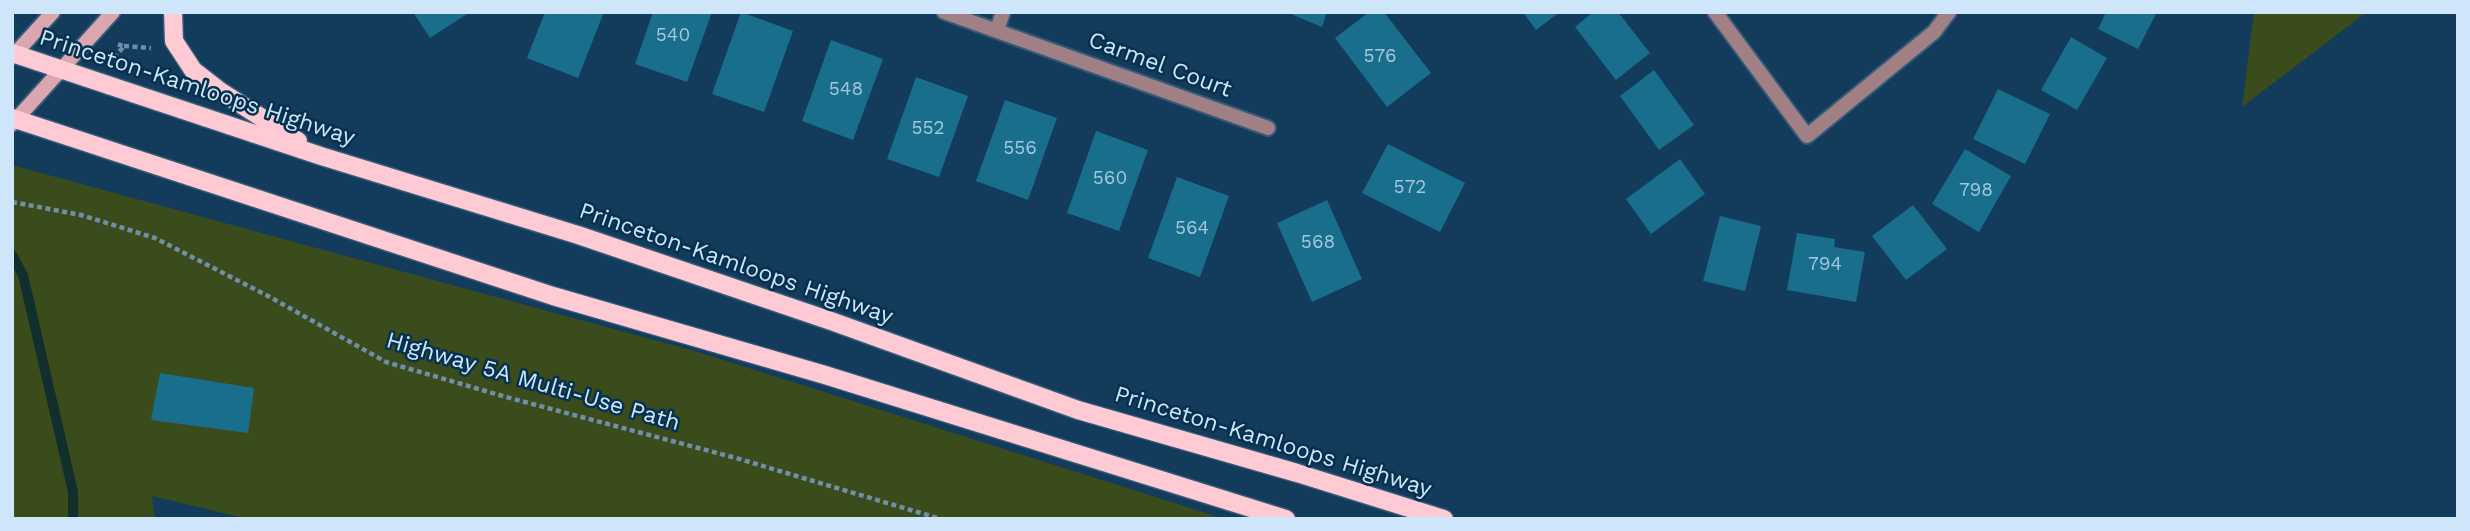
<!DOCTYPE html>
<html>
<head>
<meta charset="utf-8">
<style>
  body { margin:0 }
  #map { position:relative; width:2470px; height:531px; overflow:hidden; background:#123b5c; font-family:"Work Sans",sans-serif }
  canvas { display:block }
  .frame { position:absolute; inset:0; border:14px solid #cfe5fa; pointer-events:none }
</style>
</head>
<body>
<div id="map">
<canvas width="2470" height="531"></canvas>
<div class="frame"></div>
</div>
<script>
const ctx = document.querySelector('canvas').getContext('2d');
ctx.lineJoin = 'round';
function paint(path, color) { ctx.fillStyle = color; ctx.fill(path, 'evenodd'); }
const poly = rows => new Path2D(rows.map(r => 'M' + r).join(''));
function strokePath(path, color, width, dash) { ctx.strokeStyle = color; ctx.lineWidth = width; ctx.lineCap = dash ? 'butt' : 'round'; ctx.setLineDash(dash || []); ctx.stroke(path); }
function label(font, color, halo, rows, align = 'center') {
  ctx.font = font + ' "Work Sans",sans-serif'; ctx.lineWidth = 5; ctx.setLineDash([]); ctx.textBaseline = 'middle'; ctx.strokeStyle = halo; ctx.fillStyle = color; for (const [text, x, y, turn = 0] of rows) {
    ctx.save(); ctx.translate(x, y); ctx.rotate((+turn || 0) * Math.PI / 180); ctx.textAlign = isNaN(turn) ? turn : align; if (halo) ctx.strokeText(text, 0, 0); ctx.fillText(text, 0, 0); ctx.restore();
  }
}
const green = poly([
  [2254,12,2367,12,2242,107],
  [12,165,698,352,1225,519,248,519,152,496,155,519,12,519]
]);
const stream = poly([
  [12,255,23,275,73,492,73,519]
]);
const building = poly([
  [413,12,470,12,430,38],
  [545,12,604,12,578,78,527,58],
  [653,12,712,12,687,82,635,64],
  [741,12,793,31,764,112,712,94],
  [1286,12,1327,12,1322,27],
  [1369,12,1384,12,1431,73,1387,107,1335,38],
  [1523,12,1560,12,1536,30],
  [1593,12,1618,12,1650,53,1616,80,1575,27],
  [2106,12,2157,12,2138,49,2098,29],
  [2071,37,2107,58,2077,110,2041,90],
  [831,40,883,59,853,140,802,121],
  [1654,70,1694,125,1659,150,1620,96],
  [916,77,968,96,939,177,887,159],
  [1998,89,2050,114,2025,164,1973,139],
  [1005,100,1057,118,1028,200,976,181],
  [1096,131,1148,150,1119,231,1067,213],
  [1388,144,1465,183,1440,232,1362,193],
  [1965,149,2011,176,1979,232,1932,204],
  [1680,159,1705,194,1651,234,1626,199],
  [1177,177,1229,196,1200,277,1148,258],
  [1327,200,1362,279,1312,302,1277,223],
  [1913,205,1947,249,1906,280,1872,236],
  [1720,216,1761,226,1745,291,1703,281],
  [1797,233,1835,239,1834,247,1865,252,1856,302,1787,290],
  [160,373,254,388,248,433,151,420]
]);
const path = poly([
  [124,46,151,48],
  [114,58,124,46,116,44],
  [12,202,81,215,155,238,268,296,386,362,506,397,736,458,941,519]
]);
const minor = poly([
  [944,12,1268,128],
  [1715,12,1807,136,1934,32,1949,12],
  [997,30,1003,12]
]);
const secondary = poly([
  [12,57,53,12],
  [12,124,113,12]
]);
const primary = poly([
  [173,12,174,41,193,70,220,91,298,141],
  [12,53,321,156,578,235,831,321,1078,410,1297,473,1444,519],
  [12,118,553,296,825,375,1286,519]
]);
const numberNames = [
  ["540",673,35],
  ["576",1380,56],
  ["548",846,89],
  ["552",928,128],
  ["556",1020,148],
  ["560",1110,178],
  ["572",1410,187],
  ["798",1976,190],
  ["564",1192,228],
  ["568",1318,242],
  ["794",1825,264]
];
const streetNames = [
  ["Carmel Court",1160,65,20],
  ["Princeton-Kamloops Highway",197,88,18],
  ["Princeton-Kamloops Highway",736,264,19],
  ["Highway 5A Multi-Use Path",533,382,16],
  ["Princeton-Kamloops Highway",1273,442,17]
];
paint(green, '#3a4c1b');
strokePath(stream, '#112f2c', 10);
paint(building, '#186e8b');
strokePath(minor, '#345a78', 18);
strokePath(secondary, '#345a78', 18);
strokePath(primary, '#345a78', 21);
strokePath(path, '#708faa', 4.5, [5, 3.5]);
strokePath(minor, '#a08085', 14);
strokePath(secondary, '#daa7b0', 14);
strokePath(primary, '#fecad3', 18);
label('19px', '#a1c7de', null, numberNames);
label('23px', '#cfe5fa', '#053151', streetNames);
</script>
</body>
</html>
